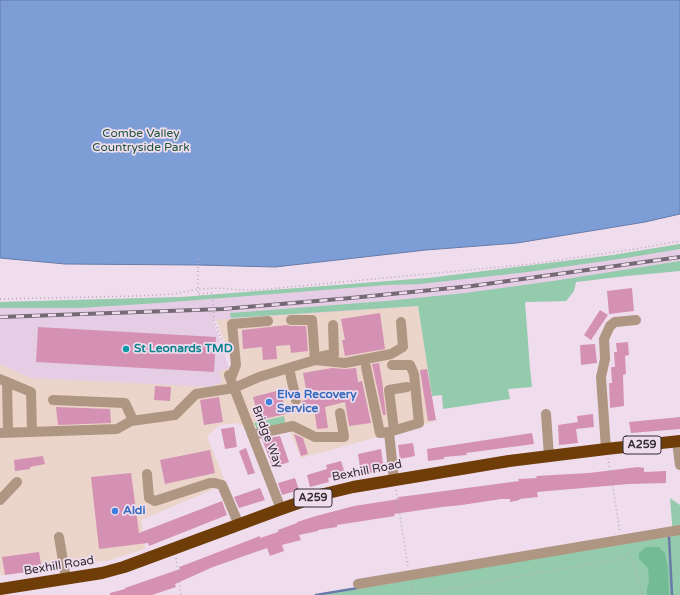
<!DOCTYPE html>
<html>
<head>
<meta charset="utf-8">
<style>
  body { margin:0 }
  canvas { display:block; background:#efddee }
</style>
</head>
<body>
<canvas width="680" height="595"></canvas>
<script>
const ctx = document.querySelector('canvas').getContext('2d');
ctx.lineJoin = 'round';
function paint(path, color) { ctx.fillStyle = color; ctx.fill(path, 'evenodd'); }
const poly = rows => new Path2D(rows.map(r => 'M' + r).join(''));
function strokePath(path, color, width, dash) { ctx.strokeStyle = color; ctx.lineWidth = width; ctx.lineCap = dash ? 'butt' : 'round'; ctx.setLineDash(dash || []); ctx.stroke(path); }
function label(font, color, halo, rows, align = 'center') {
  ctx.font = font + ' "Varela Round",sans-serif'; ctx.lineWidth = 3.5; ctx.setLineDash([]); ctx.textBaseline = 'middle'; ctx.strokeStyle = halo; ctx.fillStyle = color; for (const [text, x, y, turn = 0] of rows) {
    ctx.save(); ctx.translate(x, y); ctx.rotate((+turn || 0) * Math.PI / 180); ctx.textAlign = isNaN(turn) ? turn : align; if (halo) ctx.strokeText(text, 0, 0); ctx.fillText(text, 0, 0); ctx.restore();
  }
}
const commercial = poly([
  [418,306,436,421,301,458,289,429,260,435,238,423,219,425,207,436,226,484,141,520,145,549,106,561,67,565,63,568,48,568,5,575,2,576,0,573,0,364,31,378,218,372,233,366,216,319]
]);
const built = poly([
  [680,244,680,271,626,276,576,282,574,291,566,301,418,306,213,320,229,368,219,372,222,382,211,387,31,378,0,364,0,302,181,297,428,278,613,255]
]);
const green = poly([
  [680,244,680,249,626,258,528,272,420,284,387,285,160,303,79,308,0,308,0,302,181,297,428,278,613,255],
  [680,261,680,271,626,276,576,282,574,291,566,301,525,302,530,368,532,387,508,389,510,399,443,409,442,395,432,396,418,306,231,318,230,313,386,301,465,293,553,281],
  [284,416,286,425,257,429,254,423],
  [670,498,680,505,680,595,324,595,513,562,673,536]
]);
const forest = poly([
  [646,547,659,547,665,553,668,569,669,595,647,595,647,588,649,581,648,568,639,559,639,553]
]);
const water = poly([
  [0,0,680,0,680,214,645,222,517,243,426,250,275,267,198,265,65,264,0,258,0,0]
]);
const stream = poly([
  [667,536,669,536,672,595],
  [316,595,358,588]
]);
const building = poly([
  [632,288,634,311,609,314,607,291],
  [600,310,608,315,591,340,584,335],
  [380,313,385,349,345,356,342,340,345,340,341,319],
  [287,325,291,326,306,326,308,351,291,353,290,345,276,346,277,359,263,360,262,347,243,349,242,330],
  [38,327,216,337,214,372,36,362],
  [628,342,629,355,625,356,626,374,623,375,624,406,610,408,609,383,612,383,611,367,615,367,614,352,617,352,616,343],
  [595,344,597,363,581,365,580,345],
  [379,363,383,387,383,391,386,415,383,415,372,364],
  [332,368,345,369,356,368,358,382,362,381,371,423,349,426,345,402,325,407,328,428,317,429,314,408,263,419,260,407,256,408,253,397,280,390,284,405,291,404,294,406,298,406,301,405,302,401,308,399,303,373],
  [427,369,436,420,428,421,420,370],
  [155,386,171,387,170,401,154,400],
  [219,397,223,422,204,425,200,400],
  [56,407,110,409,111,423,58,425],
  [593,414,594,427,576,429,578,443,559,445,558,425,578,422,577,416],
  [680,417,680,429,631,433,629,422],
  [234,427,237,447,225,449,221,429],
  [532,433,534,444,466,453,467,455,444,457,444,459,428,461,427,449],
  [294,434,303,438,308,454,301,456],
  [280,436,289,462,273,468,262,439],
  [413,443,415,456,400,459,398,445],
  [246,448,255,473,248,475,239,451],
  [381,449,384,471,361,474,358,454],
  [210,450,215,473,165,484,160,460],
  [43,456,45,464,30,467,30,469,15,471,14,460],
  [341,461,345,474,328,478,329,482,310,487,307,475,327,469,326,465],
  [638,467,644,468,644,472,666,471,666,483,629,484,537,492,538,497,519,499,520,500,510,502,510,499,501,499,462,505,442,507,394,514,395,516,337,525,337,527,318,530,318,531,299,535,301,540,282,545,284,551,270,556,267,548,213,567,175,584,176,587,152,595,110,595,110,593,125,589,125,588,180,569,179,567,195,561,260,536,260,538,278,532,278,530,297,523,297,522,316,516,354,506,399,499,398,497,407,496,519,481,518,479,537,478,536,476,589,473],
  [131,473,139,533,222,501,227,515,149,546,148,543,99,549,91,477],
  [295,478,299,490,282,495,278,483],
  [260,488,265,500,239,508,234,497],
  [39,552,42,570,5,575,2,557]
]);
const path = poly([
  [198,259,198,294,212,293,214,320,225,349],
  [0,299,137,296,174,294,198,289,218,288,239,290,258,290,532,264,635,249,680,241],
  [608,458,620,532],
  [396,490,408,567],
  [176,558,181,595],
  [411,585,413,592],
  [409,595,413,592,422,594,623,558,629,551,643,595]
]);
const minor = poly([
  [318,358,323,356,334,354,333,325],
  [315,360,345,363,391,354,403,347,401,322],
  [366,367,380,433,389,432,394,480],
  [289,368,296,400],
  [229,375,281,509],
  [231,378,236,365,232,324,268,321],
  [0,379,31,392,32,432],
  [7,382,8,432],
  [53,400,125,403,133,420],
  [546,414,549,456],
  [394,430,389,390,407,387],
  [389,432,419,423,414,374,410,365,392,365],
  [0,433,117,429,131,421,175,415,196,394,234,388,259,377,315,360,312,320,291,320],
  [252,435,293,426,315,437,344,437,340,413],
  [677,442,680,465],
  [606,449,601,377,605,359,604,339,610,326,615,322,636,320],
  [147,474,149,498,155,501,210,483,215,483,222,485,239,525],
  [0,500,17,482],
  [59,537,66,579],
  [358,584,680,530]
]);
const highway = poly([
  [0,589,102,573,124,567,281,509,324,494,353,487,509,461,606,449,680,441]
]);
const rail = poly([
  [0,317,223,309,351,298,472,286,680,257]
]);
const markers = [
  [126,349,4,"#0f9aa8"],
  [269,402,4,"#3f7fe0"],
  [115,511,4,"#3f7fe0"]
];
const shields = [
  [642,445,38],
  [313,498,38]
];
const shieldNames = [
  ["A259",642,445],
  ["A259",313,498]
];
const parkNames = [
  ["Combe Valley",141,134],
  ["Countryside Park",141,148]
];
const cultureNames = [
  ["St Leonards TMD",134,349]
];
const shopNames = [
  ["Elva Recovery",277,395],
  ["Service",277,409],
  ["Aldi",123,511]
];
const streetNames = [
  ["Bridge Way",267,437,69],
  ["Bexhill Road",367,471,-11],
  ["Bexhill Road",59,566,-9]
];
paint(commercial, '#ebd4ca');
paint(built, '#e5cee5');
paint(green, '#95cbad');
paint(forest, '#73bb95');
paint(water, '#7d9dd7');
strokePath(water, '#677ba6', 1);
strokePath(stream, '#677ba6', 2.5);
paint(building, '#d491b3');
strokePath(path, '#b6a8b6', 1.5, [1, 3]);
strokePath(minor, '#af9682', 10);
strokePath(highway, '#6f3d08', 12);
strokePath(rail, '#746974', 4);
strokePath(rail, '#efddee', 2.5, [8]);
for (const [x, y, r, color] of markers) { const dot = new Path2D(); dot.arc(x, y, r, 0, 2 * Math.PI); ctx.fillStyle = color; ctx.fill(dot); strokePath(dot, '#efddee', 1.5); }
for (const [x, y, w] of shields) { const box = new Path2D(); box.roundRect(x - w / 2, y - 9, w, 18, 3); ctx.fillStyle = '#efddee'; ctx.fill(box); strokePath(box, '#332c33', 1); }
label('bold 11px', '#332c33', null, shieldNames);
label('12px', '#1e553b', '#efddee', parkNames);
label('bold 12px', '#0d838f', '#efddee', cultureNames, 'left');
label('bold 12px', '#366cbe', '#efddee', shopNames, 'left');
label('12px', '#332c33', '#efddee', streetNames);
</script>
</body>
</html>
